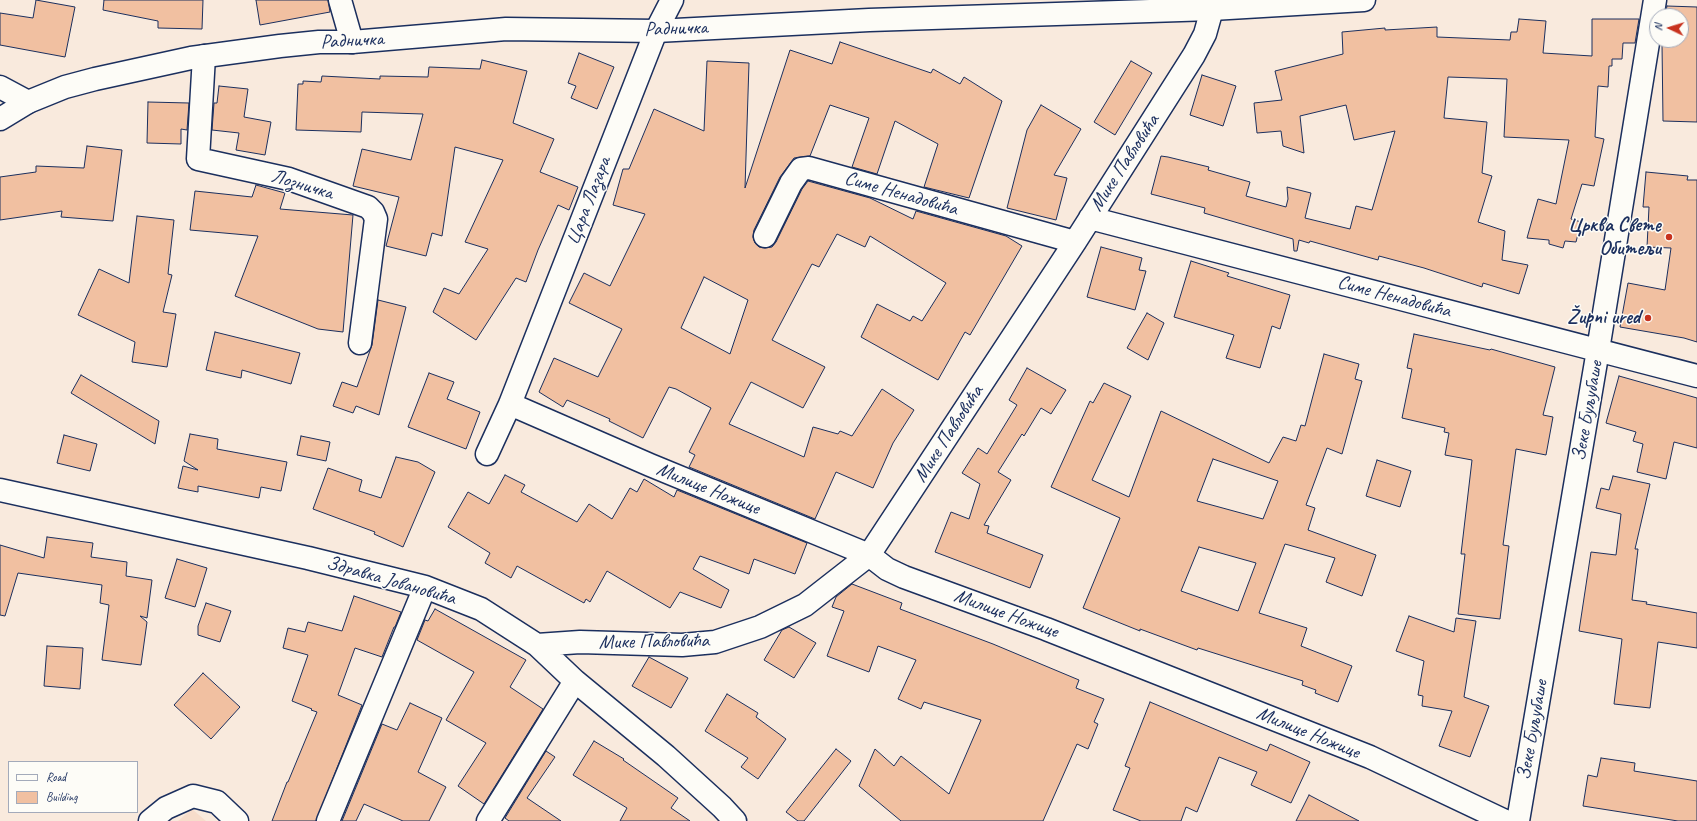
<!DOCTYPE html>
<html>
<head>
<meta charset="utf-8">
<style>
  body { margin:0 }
  #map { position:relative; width:1697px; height:821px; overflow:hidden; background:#f9eadd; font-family:Caveat,sans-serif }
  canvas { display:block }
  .legend { position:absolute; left:8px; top:761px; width:130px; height:52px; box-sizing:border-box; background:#fdfcf7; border:1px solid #a3aaba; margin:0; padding:5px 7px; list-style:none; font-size:12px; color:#1b2f5e }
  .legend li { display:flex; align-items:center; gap:8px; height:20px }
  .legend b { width:20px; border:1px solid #a3aaba }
  .north { position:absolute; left:1649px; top:8px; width:40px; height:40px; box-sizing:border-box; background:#fdfcf7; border:1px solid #a3aaba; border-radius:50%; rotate:274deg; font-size:11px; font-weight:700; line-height:16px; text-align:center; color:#1b2f5e }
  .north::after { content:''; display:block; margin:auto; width:14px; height:18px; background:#c8321e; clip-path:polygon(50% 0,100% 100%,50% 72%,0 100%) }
</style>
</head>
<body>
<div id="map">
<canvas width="1697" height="821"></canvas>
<ul class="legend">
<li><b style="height:5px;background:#fdfcf7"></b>Road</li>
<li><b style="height:11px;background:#f1c0a1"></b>Building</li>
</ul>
<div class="north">N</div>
</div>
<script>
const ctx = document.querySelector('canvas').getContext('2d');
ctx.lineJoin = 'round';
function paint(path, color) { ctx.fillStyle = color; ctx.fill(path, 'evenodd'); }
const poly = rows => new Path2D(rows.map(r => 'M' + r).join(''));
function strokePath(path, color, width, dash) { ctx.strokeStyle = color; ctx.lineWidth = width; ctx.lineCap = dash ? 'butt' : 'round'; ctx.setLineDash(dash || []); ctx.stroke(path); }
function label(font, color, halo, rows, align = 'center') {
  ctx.font = font + ' Caveat,sans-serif'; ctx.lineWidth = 3; ctx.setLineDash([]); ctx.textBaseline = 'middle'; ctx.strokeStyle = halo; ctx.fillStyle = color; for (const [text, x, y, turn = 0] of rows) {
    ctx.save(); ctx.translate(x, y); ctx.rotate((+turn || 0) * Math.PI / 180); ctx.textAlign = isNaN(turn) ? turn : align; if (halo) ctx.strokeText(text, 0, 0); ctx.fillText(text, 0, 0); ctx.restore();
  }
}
const built = poly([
  [192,809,206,821,178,821]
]);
const building = poly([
  [36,0,75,7,65,57,0,45,0,13,33,18,36,0],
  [104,0,203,0,202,29,158,28,158,21,103,10,104,0],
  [256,0,328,0,330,12,260,25,256,0],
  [1667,6,1697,7,1697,122,1663,121,1662,44,1661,44,1661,40,1681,40,1681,16,1665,16,1667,6],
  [1519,19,1546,21,1543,53,1592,56,1592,19,1639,19,1635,43,1623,43,1622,59,1612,59,1612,66,1609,66,1608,87,1598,86,1595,137,1604,139,1594,186,1582,184,1571,219,1581,222,1576,242,1565,241,1563,248,1549,244,1549,240,1527,238,1538,199,1556,204,1569,140,1504,137,1507,79,1448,77,1444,118,1487,122,1482,173,1492,176,1478,222,1505,231,1502,260,1528,265,1519,294,1483,283,1482,287,1424,268,1379,256,1378,260,1310,241,1309,243,1299,240,1297,251,1294,251,1293,239,1204,213,1205,208,1151,194,1161,156,1168,157,1209,167,1208,170,1250,182,1246,196,1286,207,1288,199,1287,187,1311,193,1305,218,1350,229,1356,206,1372,210,1395,131,1354,140,1346,105,1300,116,1304,153,1283,146,1281,131,1257,133,1254,103,1282,100,1275,71,1343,54,1342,32,1385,28,1385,30,1437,27,1437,37,1510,40,1511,32,1517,32,1519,19],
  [840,42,931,73,933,69,960,84,964,77,1002,101,969,198,924,187,938,144,895,121,877,174,852,167,869,118,830,105,810,156,794,158,780,177,754,230,753,237,755,243,759,247,765,248,772,247,776,242,802,189,808,181,870,198,913,219,916,211,1006,236,1022,246,970,335,965,332,938,380,861,337,877,304,910,321,913,316,922,321,946,283,870,236,865,247,837,234,819,267,812,264,772,340,825,367,803,408,751,382,729,424,804,457,813,427,838,434,840,431,852,436,882,389,914,410,893,443,873,488,836,472,815,519,689,467,695,455,689,452,711,408,676,389,669,387,643,438,609,421,610,419,567,400,563,407,539,392,554,358,598,377,622,329,569,303,584,273,610,286,645,214,613,205,623,169,629,169,654,109,704,131,707,61,749,63,745,188,790,50,832,64,840,42],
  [704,277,748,300,730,354,681,328,704,277],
  [579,53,614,67,597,109,571,98,576,86,568,83,579,53],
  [482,60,527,71,513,123,554,139,540,172,578,187,569,210,558,205,538,250,526,282,516,278,476,340,433,312,444,288,459,294,488,249,465,242,503,160,455,147,442,236,432,233,426,256,386,246,399,197,353,186,362,149,411,160,423,114,362,112,361,132,296,130,298,84,303,84,303,81,321,82,322,76,380,79,380,76,428,77,429,67,480,69,482,60],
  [1131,61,1152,73,1115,135,1094,122,1131,61],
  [1202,75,1236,86,1223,126,1190,115,1202,75],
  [219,86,248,89,244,117,271,122,265,155,236,150,239,133,212,130,214,103,217,103,219,86],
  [148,102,189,103,187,130,181,129,181,144,147,143,148,102],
  [1041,105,1081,129,1054,175,1067,178,1056,220,1007,208,1027,130,1041,105],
  [87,146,122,150,113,221,61,217,62,211,0,220,0,177,36,172,36,166,84,168,87,146],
  [1646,172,1688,176,1687,180,1697,180,1697,342,1684,338,1620,327,1628,283,1665,290,1671,248,1647,247,1649,207,1643,207,1646,172],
  [256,185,285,193,280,209,353,215,343,332,318,329,235,296,258,236,190,230,195,191,252,197,256,185],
  [137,216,174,220,168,274,172,275,163,312,176,314,167,367,132,362,135,342,78,315,99,269,129,283,137,216],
  [1101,247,1142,258,1139,270,1146,271,1135,310,1087,297,1101,247],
  [1191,261,1229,273,1227,276,1290,295,1280,329,1272,326,1260,368,1226,358,1234,335,1174,317,1191,261],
  [378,300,406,307,379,415,356,406,353,413,333,406,342,382,357,387,372,345,378,300],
  [1147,313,1164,323,1148,360,1127,348,1147,313],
  [215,332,300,353,291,384,242,370,241,378,206,370,215,332],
  [1414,334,1490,350,1491,349,1555,367,1543,415,1553,417,1546,455,1516,449,1503,545,1509,546,1500,619,1458,614,1465,554,1461,554,1472,460,1445,455,1449,433,1444,432,1445,428,1402,418,1412,369,1407,368,1414,334],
  [1324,354,1359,364,1355,379,1362,381,1342,454,1327,448,1306,505,1315,508,1308,530,1376,555,1362,596,1326,582,1335,558,1285,544,1259,613,1307,628,1301,646,1352,666,1338,702,1315,693,1316,690,1302,685,1303,681,1198,648,1197,650,1140,629,1140,631,1083,608,1120,518,1051,487,1090,401,1093,403,1104,383,1131,396,1092,480,1129,497,1161,411,1269,463,1283,437,1296,441,1301,425,1305,426,1324,354],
  [1213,459,1278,481,1263,519,1197,501,1213,459],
  [1199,547,1256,563,1238,611,1181,591,1199,547],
  [1027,368,1066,390,1051,414,1041,408,1024,436,1022,434,998,472,1011,480,984,525,989,526,987,533,1043,555,1030,588,935,552,951,512,969,519,980,484,962,473,978,448,987,454,1017,405,1009,400,1027,368],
  [429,373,454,382,447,399,480,412,466,449,408,427,429,373],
  [81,375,159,421,155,444,71,393,81,375],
  [1619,376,1697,398,1697,448,1674,442,1666,479,1637,472,1643,444,1633,441,1636,432,1606,423,1619,376],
  [190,434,218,439,217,449,287,462,281,491,261,487,259,498,198,486,198,492,178,488,183,466,198,470,184,461,190,434],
  [64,435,97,444,90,471,57,463,64,435],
  [301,436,330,442,326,461,297,455,301,436],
  [396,457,418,462,435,472,403,547,374,534,375,532,313,509,328,468,362,480,359,491,381,498,396,457],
  [1377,460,1411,471,1400,507,1366,496,1377,460],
  [505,475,525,485,521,492,577,522,589,504,612,519,630,488,637,492,644,479,674,497,677,490,807,543,795,574,754,559,749,574,700,556,693,569,729,590,721,608,680,592,670,608,607,571,590,602,586,599,584,603,517,566,511,578,485,563,490,553,448,527,468,492,489,504,505,475],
  [1613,476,1650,484,1635,549,1638,549,1632,600,1647,602,1646,604,1697,613,1697,648,1658,642,1650,708,1614,704,1622,639,1579,631,1591,552,1616,555,1621,514,1596,508,1601,488,1609,490,1613,476],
  [47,537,93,543,91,557,127,562,126,576,152,580,147,618,140,616,147,622,141,665,102,660,109,605,100,603,102,585,18,573,5,616,0,615,0,545,44,558,47,537],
  [177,559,207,568,195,607,165,598,177,559],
  [852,584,902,603,900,609,993,644,1079,680,1076,688,1104,699,1094,722,1098,724,1088,749,1077,744,1043,821,901,821,859,786,875,749,894,766,901,756,949,794,981,720,924,702,921,709,898,699,916,660,878,646,869,672,827,656,844,611,832,607,836,597,852,584],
  [354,596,401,612,395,627,394,627,382,657,355,648,338,695,362,705,316,821,272,821,287,782,288,782,317,712,311,710,312,709,292,701,308,655,283,648,288,628,305,632,308,622,342,631,354,596],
  [206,603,231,611,220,642,198,635,198,626,206,603],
  [435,609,526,660,510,687,543,709,484,804,458,786,486,743,446,720,474,672,417,640,425,620,428,621,435,609],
  [1409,616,1454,632,1456,618,1476,621,1464,697,1489,706,1470,757,1439,746,1452,711,1422,706,1423,696,1418,695,1424,661,1396,651,1409,616],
  [789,627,816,643,794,678,764,660,782,630,789,627],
  [47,646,83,648,80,689,44,686,47,646],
  [649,657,688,678,671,708,632,686,649,657],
  [203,673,240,707,211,739,174,705,203,673],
  [727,694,758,713,756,717,786,739,758,779,741,767,748,758,705,731,727,694],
  [1150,702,1267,751,1270,744,1310,762,1291,803,1251,785,1257,772,1219,757,1197,812,1186,807,1181,821,1141,821,1113,810,1130,768,1125,766,1150,702],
  [410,703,442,718,418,772,446,787,429,821,403,821,364,804,356,821,342,821,382,724,397,730,410,703],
  [594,741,624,759,623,760,678,798,671,808,690,821,620,821,627,808,573,775,594,741],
  [836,749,851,761,804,821,798,821,786,812,836,749],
  [546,751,555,757,527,798,561,821,509,821,505,818,546,751],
  [1601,758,1635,763,1634,771,1697,781,1697,821,1678,821,1583,806,1588,775,1597,777,1601,758],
  [1309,795,1359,821,1296,821,1309,795]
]);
const street = poly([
  [340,0,352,42],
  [204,56,198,159,289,179,368,207,373,212,376,219,360,343],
  [0,87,28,102],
  [1090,218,1697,376],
  [765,236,791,183,801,169,809,168,1075,242],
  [510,404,650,465,869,555,887,569,904,577,1046,629,1370,757,1505,821],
  [487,454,510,404,656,31,672,0],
  [0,490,308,558,425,587,481,609,537,645,575,681,666,756,722,807,735,821],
  [537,645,580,642,682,645,715,642,760,627,805,605,869,555,1075,242,1194,55,1205,34,1212,9,1211,0],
  [150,821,166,808,193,796,217,802,237,821],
  [328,821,425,587],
  [488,821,575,681],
  [1518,821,1598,350,1655,0]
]);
const secondary = poly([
  [0,119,28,102,65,87,95,79,191,58,280,46,319,42,352,42,506,29,656,31,869,20,1212,9,1364,0]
]);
const markers = [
  [1669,237,4,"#c8321e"],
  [1648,318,4,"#c8321e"]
];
const streetNames = [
  ["Радничка",676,29,-2],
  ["Радничка",352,41,-3],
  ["Мике Павловића",1125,163,-57],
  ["Лозничка",302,185,17],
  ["Симе Ненадовића",901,194,16],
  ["Цара Лазара",589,201,-69],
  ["Симе Ненадовића",1394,297,15],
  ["Зеке Буљубаше",1588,411,-80],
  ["Мике Павловића",949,434,-57],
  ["Милице Ножице",708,489,22],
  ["Здравка Јовановића",391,581,16],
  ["Милице Ножице",1006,614,20],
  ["Мике Павловића",654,642,-1],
  ["Зеке Буљубаше",1533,730,-80],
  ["Милице Ножице",1308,733,22]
];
const poiNames = [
  ["Црква Свете",1661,226],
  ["Обитељи",1661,249],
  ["Župni ured",1640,318]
];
paint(built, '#f7ddcb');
paint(building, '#f1c0a1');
strokePath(building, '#1b2f5e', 1);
strokePath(street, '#1b2f5e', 25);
strokePath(secondary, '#1b2f5e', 25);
strokePath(street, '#fdfcf7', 22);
strokePath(secondary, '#fdfcf7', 22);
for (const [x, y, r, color] of markers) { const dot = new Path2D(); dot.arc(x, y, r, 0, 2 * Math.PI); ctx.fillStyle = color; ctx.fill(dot); strokePath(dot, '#fdfcf7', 1.5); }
label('20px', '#1b2f5e', '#fdfcf7', streetNames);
label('bold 20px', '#1b2f5e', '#fdfcf7', poiNames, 'right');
</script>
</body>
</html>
